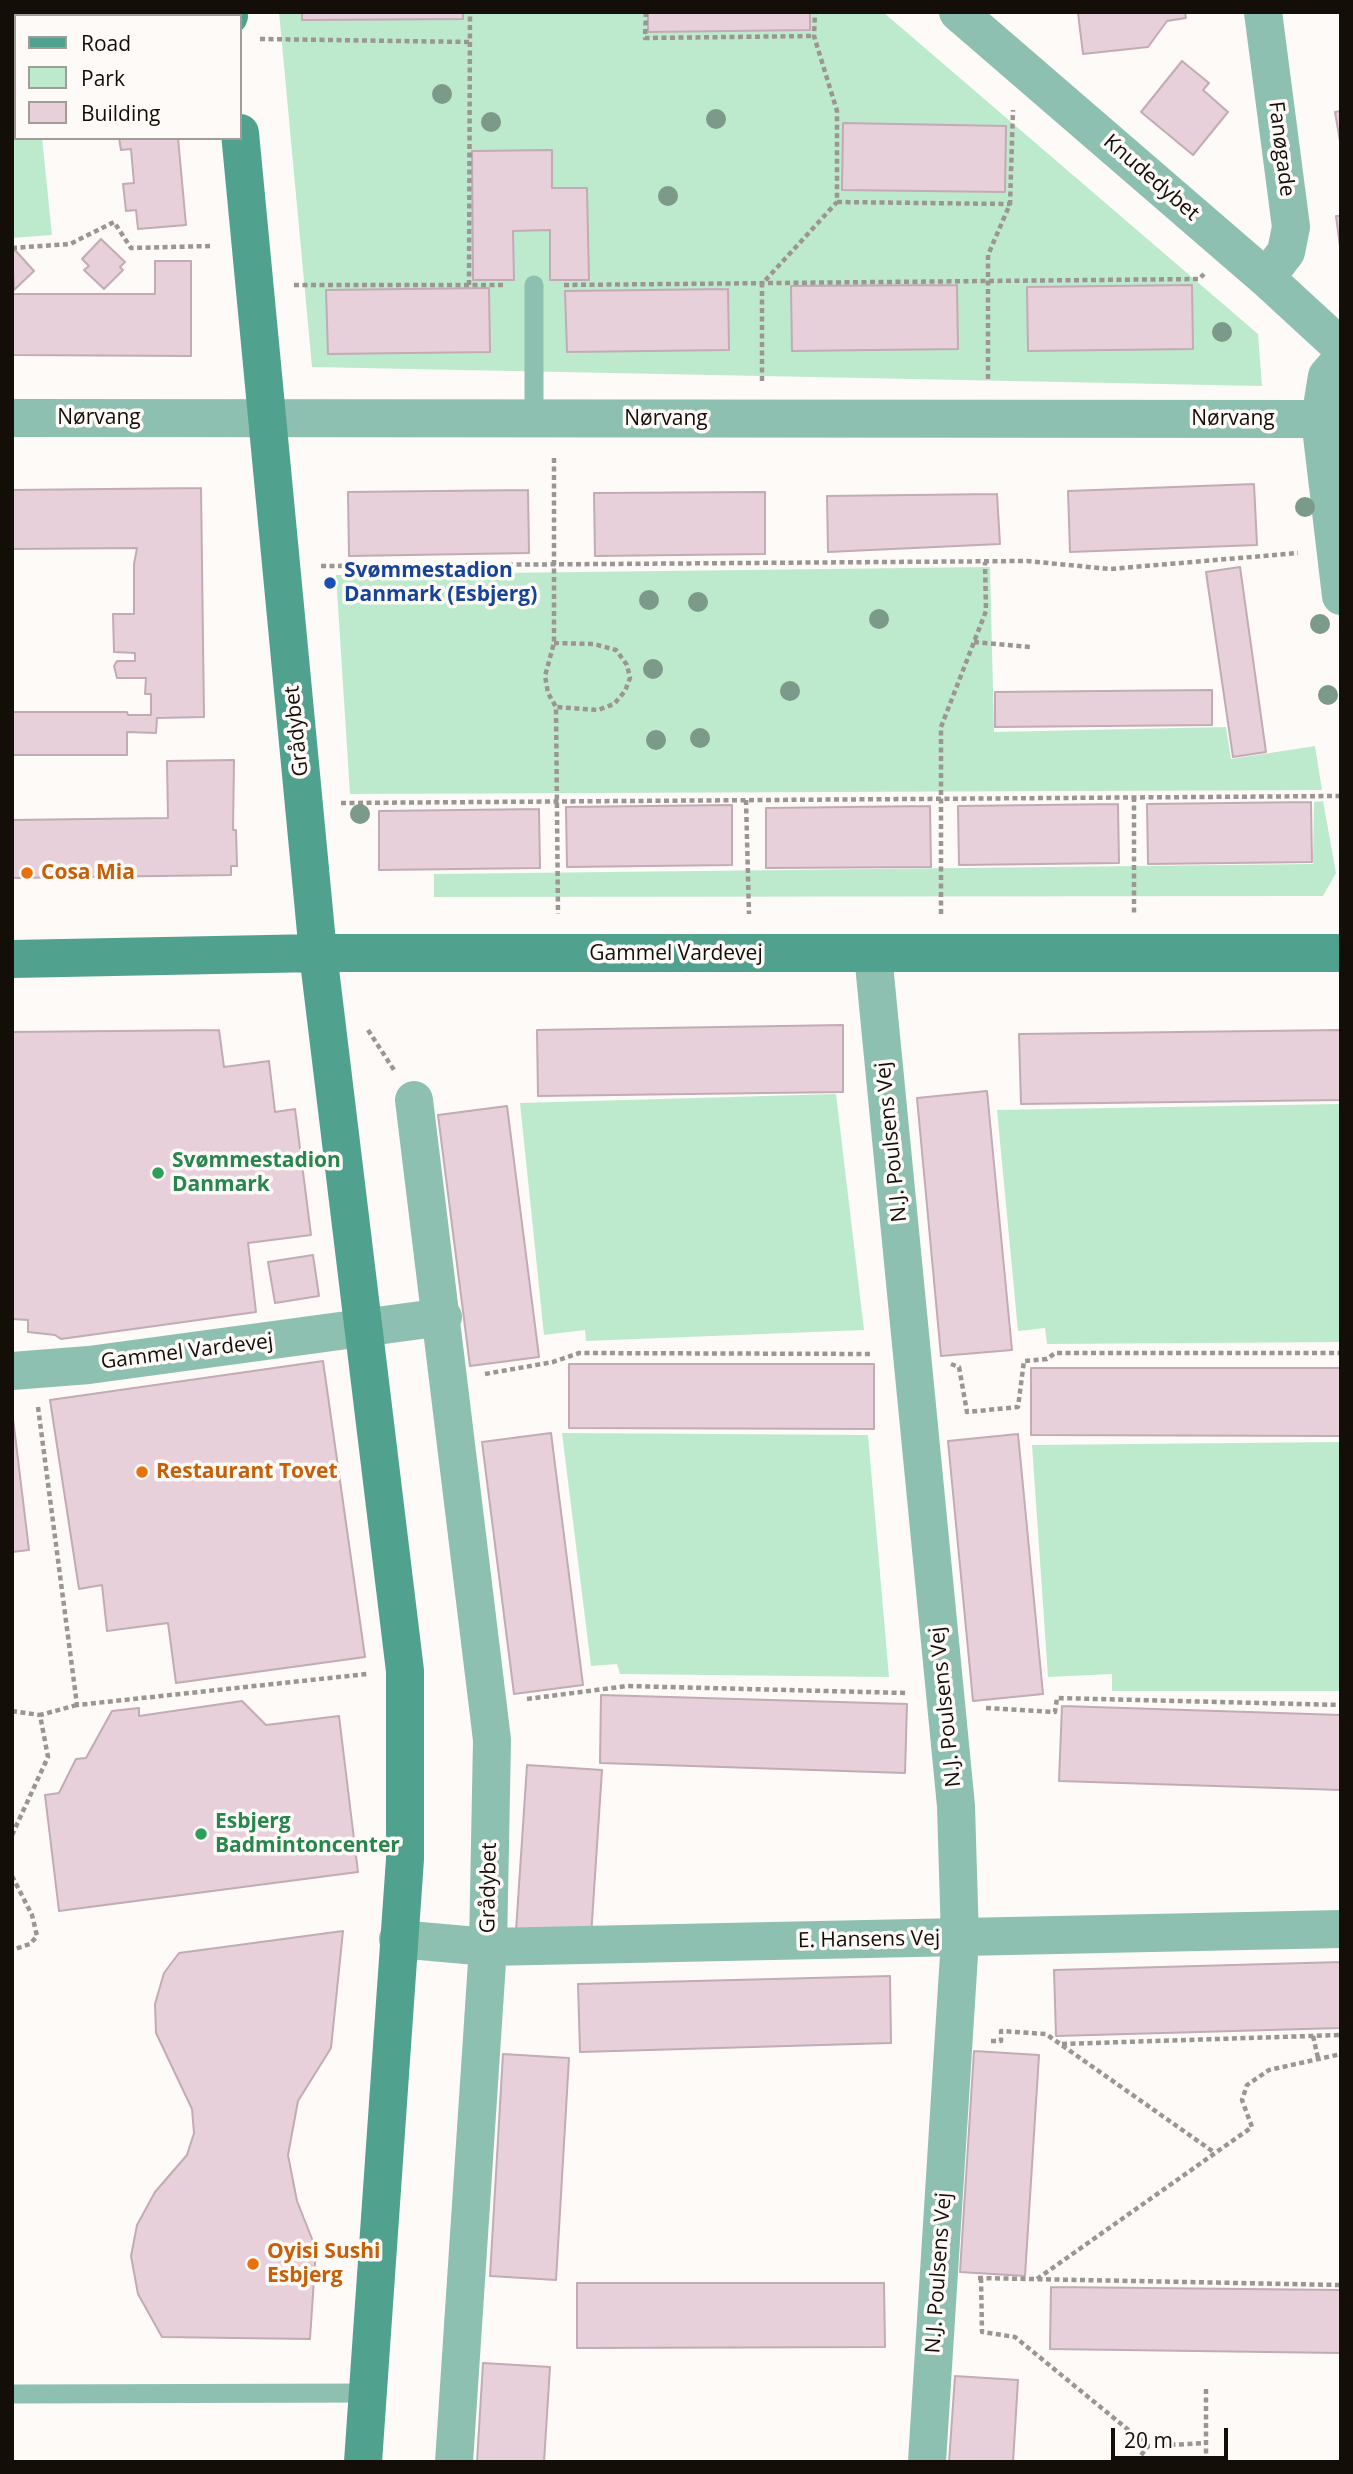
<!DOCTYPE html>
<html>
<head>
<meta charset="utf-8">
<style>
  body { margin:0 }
  #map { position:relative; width:1353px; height:2474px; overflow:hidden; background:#fefaf7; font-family:"Open Sans",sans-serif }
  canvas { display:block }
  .frame { position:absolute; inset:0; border:14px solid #140e09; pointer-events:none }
  .legend { position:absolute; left:14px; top:14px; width:228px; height:126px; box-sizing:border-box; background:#fefaf7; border:2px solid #a09c98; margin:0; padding:9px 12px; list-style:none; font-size:21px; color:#140e09 }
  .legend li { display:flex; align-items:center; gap:14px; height:35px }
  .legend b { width:35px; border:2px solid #a09c98 }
  .scale { position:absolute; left:1111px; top:2428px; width:117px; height:32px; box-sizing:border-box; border:4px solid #140e09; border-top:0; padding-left:9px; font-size:21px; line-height:24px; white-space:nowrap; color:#140e09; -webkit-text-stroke:5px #fefaf7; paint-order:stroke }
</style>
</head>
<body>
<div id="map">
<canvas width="1353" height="2474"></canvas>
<div class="frame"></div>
<ul class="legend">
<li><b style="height:9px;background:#50a28e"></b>Road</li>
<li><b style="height:19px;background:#bdeacd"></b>Park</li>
<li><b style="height:19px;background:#e8d0da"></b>Building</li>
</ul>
<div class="scale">20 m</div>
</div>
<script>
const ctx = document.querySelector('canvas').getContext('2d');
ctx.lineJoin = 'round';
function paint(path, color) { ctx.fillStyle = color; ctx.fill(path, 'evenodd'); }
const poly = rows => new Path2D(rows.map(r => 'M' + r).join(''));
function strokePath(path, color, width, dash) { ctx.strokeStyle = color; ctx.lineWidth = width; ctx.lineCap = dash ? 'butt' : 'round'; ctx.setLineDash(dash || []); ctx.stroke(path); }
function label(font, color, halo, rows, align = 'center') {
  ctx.font = font + ' "Open Sans",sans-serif'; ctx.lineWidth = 7; ctx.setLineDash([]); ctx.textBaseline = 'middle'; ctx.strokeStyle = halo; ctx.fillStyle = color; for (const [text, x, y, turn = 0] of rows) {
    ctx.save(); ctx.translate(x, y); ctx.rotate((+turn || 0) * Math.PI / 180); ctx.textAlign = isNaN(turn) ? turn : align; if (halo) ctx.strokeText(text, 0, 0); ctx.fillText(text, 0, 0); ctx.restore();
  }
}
const green = poly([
  [279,12,883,12,1258,334,1262,386,312,367],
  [12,22,16,22,16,138,42,138,52,235,12,238],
  [990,567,994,732,1226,727,1231,759,1315,746,1322,790,350,794,336,575],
  [1323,801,1336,873,1323,896,434,897,434,874,1313,864,1314,802],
  [836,1094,864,1330,586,1341,585,1330,544,1335,520,1103],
  [1341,1104,1341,1342,1047,1344,1045,1328,1018,1331,997,1110],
  [562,1433,868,1435,889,1677,620,1674,617,1664,591,1666],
  [1341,1442,1341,1691,1112,1691,1112,1674,1048,1677,1032,1445]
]);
const building = poly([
  [12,12,42,12,42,16,16,16,12,19,12,12],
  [110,12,167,12,168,16,110,16,110,12],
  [302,12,463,12,463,19,302,20,302,12],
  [648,12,810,12,810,30,648,32,648,12],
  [1185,12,1186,18,1167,21,1148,47,1083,54,1078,13,1185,12],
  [1182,61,1209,83,1203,90,1228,112,1193,155,1141,112,1182,61],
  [1341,111,1341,147,1335,112,1341,111],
  [843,123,1006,126,1005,192,842,190,843,123],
  [119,138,178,138,186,225,138,229,136,210,126,211,123,184,134,183,131,149,121,150,119,138],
  [552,150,552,188,587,188,589,280,550,280,550,230,513,231,514,280,473,280,472,151,552,150],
  [1336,216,1341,216,1341,254,1336,216],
  [101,239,125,262,120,267,123,270,104,289,84,270,89,266,82,259,101,239],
  [15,250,34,271,14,290,12,253,15,250],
  [155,261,191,261,191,356,12,355,12,294,155,294,155,261],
  [957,285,958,349,792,351,791,286,957,285],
  [1192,285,1193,349,1028,351,1027,287,1192,285],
  [489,288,490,352,328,354,326,290,489,288],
  [728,289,729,350,567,352,565,291,728,289],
  [1254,484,1257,545,1070,552,1068,491,1254,484],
  [201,488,204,717,157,718,156,733,127,732,127,755,12,755,12,712,127,712,128,715,151,715,151,694,145,694,146,678,117,678,114,666,117,661,135,661,135,653,114,652,113,614,134,614,134,564,137,548,12,549,12,490,201,488],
  [528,490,529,553,349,556,348,492,528,490],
  [765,492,765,554,595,556,594,493,765,492],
  [997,494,1000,544,828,552,827,496,997,494],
  [1240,567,1266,752,1233,757,1206,572,1240,567],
  [1212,690,1212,725,995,727,995,692,1212,690],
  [234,760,233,830,236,830,237,866,231,866,231,875,12,878,12,820,168,818,167,761,234,760],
  [1311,802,1312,862,1148,864,1147,804,1311,802],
  [1118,804,1119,863,959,865,958,806,1118,804],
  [732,805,732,865,567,867,566,807,732,805],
  [930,806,931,867,766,868,766,808,930,806],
  [539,809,540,868,379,870,379,811,539,809],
  [843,1025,843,1092,538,1096,537,1030,843,1025],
  [219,1030,224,1067,269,1061,275,1112,295,1109,311,1235,248,1243,256,1312,61,1339,55,1335,28,1332,28,1320,12,1319,12,1032,219,1030],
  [1341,1030,1341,1100,1021,1104,1019,1034,1341,1030],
  [987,1091,1012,1350,941,1356,917,1098,987,1091],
  [507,1106,539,1357,470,1366,438,1115,507,1106],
  [313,1255,319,1296,275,1303,268,1262,313,1255],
  [323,1361,365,1657,176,1683,168,1623,107,1631,102,1585,79,1589,50,1400,323,1361],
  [569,1364,874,1364,874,1429,569,1428,569,1364],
  [1031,1368,1341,1368,1341,1436,1031,1435,1031,1368],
  [12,1410,29,1550,12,1552,12,1410],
  [551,1433,583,1685,514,1694,482,1442,551,1433],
  [1018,1434,1043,1694,973,1701,948,1441,1018,1434],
  [601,1695,907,1704,905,1773,600,1763,601,1695],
  [242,1701,266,1725,339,1716,358,1872,59,1911,45,1795,59,1793,76,1759,86,1758,112,1711,139,1708,139,1716,242,1701],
  [1062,1706,1341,1715,1341,1790,1059,1781,1062,1706],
  [527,1765,602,1770,591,1936,516,1931,527,1765],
  [343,1931,331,2048,298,2101,288,2155,297,2201,316,2249,310,2339,162,2337,138,2294,131,2256,137,2225,155,2192,187,2155,194,2133,192,2109,156,2033,155,2004,164,1973,179,1953,343,1931],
  [1341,1962,1341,2028,1056,2036,1054,1970,1341,1962],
  [890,1976,891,2043,580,2052,578,1984,890,1976],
  [974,2051,1039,2055,1025,2276,960,2272,974,2051],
  [503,2054,569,2058,556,2280,490,2276,503,2054],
  [577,2283,884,2283,885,2347,577,2348,577,2283],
  [1051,2287,1341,2290,1341,2353,1050,2349,1051,2287],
  [483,2363,550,2367,544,2462,477,2462,483,2363],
  [955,2376,1018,2380,1013,2462,949,2462,955,2376]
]);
const path = poly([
  [646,12,645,38,814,36],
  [260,39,470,42],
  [837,202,1010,204],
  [12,248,70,244,114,222,131,248,211,246],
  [294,285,506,285],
  [469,285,470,12],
  [564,285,1199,279,1204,274],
  [988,379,988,255,1010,204,1013,110],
  [762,381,762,284,837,202,837,111,814,36,815,12],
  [554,458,554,643,545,676,548,693,556,707,558,914],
  [321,566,1027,561,1110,569,1298,553],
  [974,642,1031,647],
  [554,643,594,644,616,650,627,665,630,678,625,691,614,704,598,710,556,707],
  [1134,797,1134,914],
  [746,800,749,914],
  [341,803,1341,796],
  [941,914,941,727,986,611,985,562],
  [368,1030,394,1070],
  [951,1364,959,1367,967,1412,1018,1407,1024,1361,1047,1359,1055,1353,1341,1353],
  [485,1374,553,1362,579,1353,873,1354],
  [38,1407,77,1705,367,1674],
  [527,1699,627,1686,906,1693],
  [986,1708,1055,1712,1057,1698,1341,1705],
  [12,1711,40,1715],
  [12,1835,48,1757,40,1715,77,1705],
  [12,1876,32,1915,37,1936,30,1944,12,1950],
  [1313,2036,1318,2058],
  [991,2041,1001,2041,1001,2031,1046,2034,1215,2153],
  [1062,2044,1341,2035],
  [978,2278,1341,2285],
  [981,2278,982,2332,1015,2337,1148,2446],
  [1037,2279,1252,2127,1242,2100,1247,2085,1269,2070,1341,2054],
  [1136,2462,1148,2446,1206,2443],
  [1206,2462,1206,2389]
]);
const lane = poly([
  [534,285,534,419],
  [12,2394,368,2393]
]);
const street = poly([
  [958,12,1266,278,1341,347],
  [1263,12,1291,227,1286,252,1266,278],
  [1341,360,1327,376,1320,419,1341,596],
  [12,418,1320,419],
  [873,954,956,1806,960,1939,927,2462],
  [414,1100,492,1740,488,1947,454,2462],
  [12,1371,89,1365,443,1317],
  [398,1939,488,1947,1341,1929]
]);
const secondary = poly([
  [228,12,229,16],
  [240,133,318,953,405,1671,405,1859,363,2462],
  [12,959,318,953,1341,953]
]);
const trees = [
  [442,94],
  [716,119],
  [491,122],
  [668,196],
  [1222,332],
  [1305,507],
  [649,600],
  [698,602],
  [879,619],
  [1320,624],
  [653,669],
  [790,691],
  [1328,695],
  [700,738],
  [656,740],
  [360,814]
];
const markers = [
  [330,583,7,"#1a4fb4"],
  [27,873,7,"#e8710a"],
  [158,1173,7,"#2e9e5b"],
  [142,1472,7,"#e8710a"],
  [201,1834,7,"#2e9e5b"],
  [253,2264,7,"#e8710a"]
];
const streetNames = [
  ["Fanøgade",1281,149,83],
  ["Knudedybet",1151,178,41],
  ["Nørvang",99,418],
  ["Nørvang",666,419],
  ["Nørvang",1233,419],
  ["Grådybet",297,731,-96],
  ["Gammel Vardevej",676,954],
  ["N.J. Poulsens Vej",892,1142,-96],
  ["Gammel Vardevej",187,1352,-7],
  ["N.J. Poulsens Vej",946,1707,-96],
  ["Grådybet",489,1888,-89],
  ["E. Hansens Vej",869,1940,-1],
  ["N.J. Poulsens Vej",939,2273,-86]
];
const transitNames = [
  ["Svømmestadion",344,571],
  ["Danmark (Esbjerg)",344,595]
];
const foodNames = [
  ["Cosa Mia",41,873],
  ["Restaurant Tovet",156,1472],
  ["Oyisi Sushi",267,2252],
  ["Esbjerg",267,2276]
];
const leisureNames = [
  ["Svømmestadion",172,1161],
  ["Danmark",172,1185],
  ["Esbjerg",215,1822],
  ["Badmintoncenter",215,1846]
];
paint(green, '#bdeacd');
paint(building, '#e8d0da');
strokePath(building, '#c2abb4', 2);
strokePath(path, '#9b9692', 4.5, [5, 3.5]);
strokePath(lane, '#8dc0b1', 19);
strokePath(street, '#8dc0b1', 38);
strokePath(secondary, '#50a28e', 38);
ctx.fillStyle = '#7c9a89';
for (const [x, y] of trees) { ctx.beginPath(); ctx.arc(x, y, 10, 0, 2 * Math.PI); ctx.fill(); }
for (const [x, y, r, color] of markers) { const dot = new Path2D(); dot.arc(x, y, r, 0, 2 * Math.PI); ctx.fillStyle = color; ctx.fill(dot); strokePath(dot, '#fefaf7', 2.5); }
label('21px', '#140e09', '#fefaf7', streetNames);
label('bold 21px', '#164399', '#fefaf7', transitNames, 'left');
label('bold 21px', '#c56008', '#fefaf7', foodNames, 'left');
label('bold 21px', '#27864d', '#fefaf7', leisureNames, 'left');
</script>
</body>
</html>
